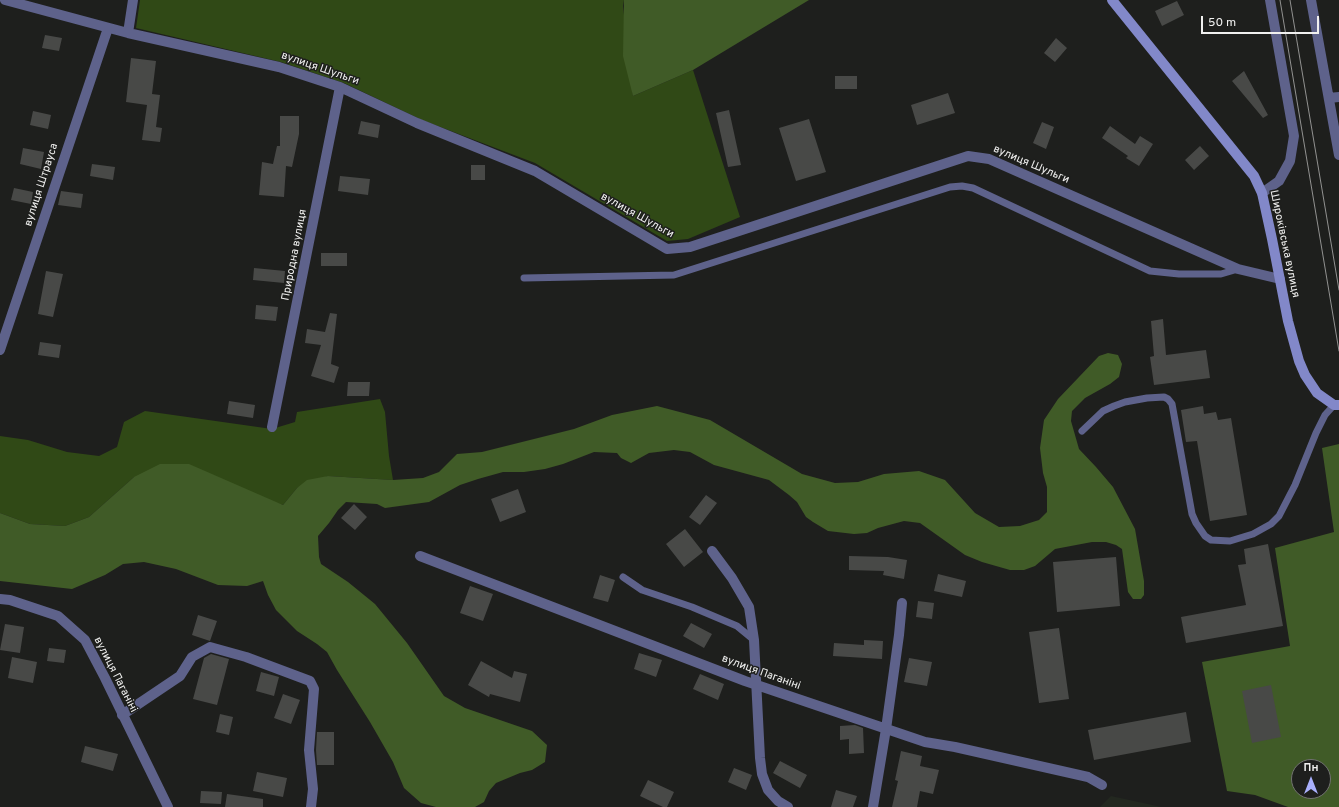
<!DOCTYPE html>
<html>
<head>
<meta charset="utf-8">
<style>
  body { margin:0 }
  #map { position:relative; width:1339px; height:807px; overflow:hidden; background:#1e1f1d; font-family:Overpass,sans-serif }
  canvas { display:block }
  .north { position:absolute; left:1291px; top:759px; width:40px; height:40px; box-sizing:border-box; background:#1e1f1d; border:1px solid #727371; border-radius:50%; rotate:0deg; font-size:11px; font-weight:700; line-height:16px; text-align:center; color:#f0f0ef }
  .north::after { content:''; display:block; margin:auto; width:14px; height:18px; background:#a9b0fc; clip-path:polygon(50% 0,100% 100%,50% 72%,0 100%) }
  .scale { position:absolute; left:1201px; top:16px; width:118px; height:18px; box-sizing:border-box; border:2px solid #f0f0ef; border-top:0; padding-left:5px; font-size:12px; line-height:14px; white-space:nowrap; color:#f0f0ef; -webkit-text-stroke:3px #1e1f1d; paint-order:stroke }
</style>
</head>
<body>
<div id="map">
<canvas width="1339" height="807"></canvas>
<div class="north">Пн</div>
<div class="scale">50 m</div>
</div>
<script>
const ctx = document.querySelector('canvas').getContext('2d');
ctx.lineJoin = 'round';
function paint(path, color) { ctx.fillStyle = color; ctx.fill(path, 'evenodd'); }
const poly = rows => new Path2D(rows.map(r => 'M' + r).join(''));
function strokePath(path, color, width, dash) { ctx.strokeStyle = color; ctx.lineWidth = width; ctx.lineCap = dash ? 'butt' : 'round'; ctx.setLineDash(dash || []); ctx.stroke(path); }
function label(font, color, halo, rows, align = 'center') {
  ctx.font = font + ' Overpass,sans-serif'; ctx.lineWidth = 3; ctx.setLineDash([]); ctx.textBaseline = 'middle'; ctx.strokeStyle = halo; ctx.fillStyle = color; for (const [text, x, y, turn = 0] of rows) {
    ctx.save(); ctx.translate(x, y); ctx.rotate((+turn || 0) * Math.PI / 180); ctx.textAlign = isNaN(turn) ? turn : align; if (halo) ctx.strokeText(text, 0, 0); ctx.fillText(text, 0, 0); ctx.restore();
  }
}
const built = poly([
  [1111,796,1157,806,1161,807,1100,807]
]);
const green = poly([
  [140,0,624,0,623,6,633,96,693,70,740,217,688,239,667,241,535,163,422,120,344,83,281,62,136,28],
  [380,399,385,412,389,456,393,480,328,476,297,488,283,505,276,503,134,477,89,517,65,526,30,524,0,513,0,436,28,440,67,452,99,456,117,447,124,422,145,411,272,429,295,422,297,412]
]);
const forest = poly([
  [624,0,809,0,693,70,633,96,623,56],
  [1108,353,1118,355,1122,364,1119,377,1110,384,1085,398,1072,411,1071,421,1079,449,1096,467,1113,487,1135,529,1144,581,1144,595,1141,599,1133,599,1128,592,1122,549,1116,545,1106,542,1092,542,1055,549,1035,566,1024,570,1010,570,982,562,965,555,920,523,904,521,878,528,867,533,854,534,828,531,813,522,806,517,797,502,789,495,769,480,714,465,690,452,674,450,649,453,631,463,621,458,617,453,594,452,563,464,545,469,524,472,503,472,478,479,460,485,429,502,385,508,377,504,346,502,338,510,329,523,318,536,319,557,321,564,348,582,375,604,407,643,444,696,465,708,532,731,547,745,545,762,532,770,520,773,496,783,489,791,484,802,475,807,436,807,421,803,404,788,393,762,370,722,337,670,327,652,317,644,297,631,276,610,268,595,263,581,247,586,218,585,176,569,144,562,123,564,105,575,72,589,0,581,0,513,30,524,65,526,89,517,134,477,160,464,189,464,283,505,297,488,307,480,328,476,393,480,423,478,439,472,457,454,482,452,574,429,612,415,657,406,710,420,802,474,835,483,858,482,884,474,919,471,945,480,975,513,999,527,1020,526,1039,520,1047,512,1047,487,1043,473,1040,448,1044,420,1058,399,1099,356],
  [1339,444,1339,807,1288,807,1255,795,1227,791,1202,662,1290,646,1275,548,1334,532,1322,448],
  [1299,767,1323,767,1323,791,1299,791]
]);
const building = poly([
  [1177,1,1184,15,1162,26,1155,11],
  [45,35,62,38,59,51,42,48],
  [1056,38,1067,48,1055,62,1044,53],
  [131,58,156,61,152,94,160,95,156,127,162,128,160,142,142,140,147,105,126,102],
  [1244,71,1268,115,1263,118,1232,81],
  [835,76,857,76,857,89,835,89],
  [948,93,955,113,917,125,911,105],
  [729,110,741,165,728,167,716,113],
  [33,111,51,115,48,129,30,125],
  [280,116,299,116,299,134,292,167,286,166,284,197,259,195,262,162,273,164,277,146,280,146],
  [809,119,826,172,796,181,779,128],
  [361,121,380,125,378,138,358,134],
  [1042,122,1054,127,1046,149,1033,143],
  [1110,126,1135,144,1140,136,1153,144,1139,166,1126,158,1128,156,1102,138],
  [1200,146,1209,156,1194,170,1185,160],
  [23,148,44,152,41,169,20,164],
  [92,164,115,167,113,180,90,176],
  [471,165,485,165,485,180,471,180],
  [340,176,370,179,368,195,338,191],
  [14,188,33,192,31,204,11,200],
  [61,191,83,194,81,208,58,205],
  [321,253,347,253,347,266,321,266],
  [254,268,285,271,284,283,253,280],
  [46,271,63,274,53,317,38,314],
  [256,305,278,307,276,321,255,319],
  [330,313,337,314,331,364,339,367,334,383,311,376,321,345,305,343,307,329,325,332],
  [1163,319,1166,355,1206,350,1210,378,1154,385,1150,357,1154,356,1151,321],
  [40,342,61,345,59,358,38,355],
  [348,382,370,382,369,396,347,396],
  [229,401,255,405,253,418,227,414],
  [1203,406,1204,414,1216,412,1218,420,1231,418,1247,515,1210,521,1197,441,1186,442,1181,410],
  [518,489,526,512,500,522,491,499],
  [706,495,717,503,700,525,689,517],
  [354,504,367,517,355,530,341,518],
  [685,529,703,552,684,567,666,544],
  [1268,544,1283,626,1186,643,1181,617,1246,605,1238,565,1246,564,1244,549],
  [849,556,888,557,907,560,904,579,883,575,884,571,849,570],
  [1116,557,1120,606,1057,612,1053,562],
  [938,574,966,581,962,597,934,591],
  [600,575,615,580,608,602,593,598],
  [470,586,493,594,483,621,460,613],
  [918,601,934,603,932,619,916,617],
  [198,615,217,621,210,641,192,635],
  [691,623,712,634,704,648,683,636],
  [5,624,24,627,20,653,0,650],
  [1059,628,1069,699,1039,703,1029,632],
  [864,640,883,641,882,659,833,656,834,643,864,645],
  [49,648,66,650,64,663,47,661],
  [639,653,662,660,656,677,634,669],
  [211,654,229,659,217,705,193,699,204,658],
  [12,657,37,662,33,683,8,678],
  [909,658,932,662,927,686,904,682],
  [481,661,512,678,514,671,527,674,520,702,490,694,489,697,468,685],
  [261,672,279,677,274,696,256,691],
  [700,674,724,684,718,700,693,689],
  [1271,685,1281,737,1252,743,1242,691],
  [283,694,300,700,291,724,274,718],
  [1186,712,1191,742,1094,760,1088,730],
  [220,714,233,717,229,735,216,732],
  [855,725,863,728,864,753,849,754,849,739,840,740,840,726],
  [317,732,334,732,334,765,317,765,316,750],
  [85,746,118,754,113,771,81,762],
  [901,751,922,756,920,766,939,770,933,794,920,791,917,807,892,807,898,781,895,780],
  [780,761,807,775,800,788,773,773],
  [734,768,752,775,746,790,728,782],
  [257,772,287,778,283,797,253,791],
  [648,780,674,792,667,807,663,807,640,796],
  [836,790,857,796,853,807,831,807],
  [201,791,222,792,221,804,200,803],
  [227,794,263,799,263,807,225,807]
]);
const lane = poly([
  [524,278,674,275,950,187,962,186,973,188,1150,271,1179,274,1221,274,1238,269],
  [1082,431,1103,411,1114,406,1125,402,1147,398,1164,397,1168,399,1172,404,1192,514,1196,523,1205,536,1211,540,1230,541,1253,534,1271,524,1279,516,1295,485,1316,433,1325,415,1334,405],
  [623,577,642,590,692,607,737,626,754,640]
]);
const street = poly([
  [5,0,128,33,279,67,340,87,417,123,535,171,667,249,690,247,968,156,989,159,1238,269,1280,279],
  [1311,0,1339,155],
  [128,33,133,0],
  [1329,98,1339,97],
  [1262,193,1279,181,1290,161,1294,136,1270,0],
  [0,350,108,28],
  [272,427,340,87],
  [712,551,732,578,749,607,754,640,760,758,762,774,768,790,778,801,788,807],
  [420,556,745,681,925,742,955,747,1088,777,1102,785],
  [0,599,10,600,58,616,85,640,105,678,168,807],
  [122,715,180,676,192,657,210,647,246,657,310,681,314,689,309,750,313,789,311,807],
  [873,807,886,729,899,635,902,603]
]);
const secondary = poly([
  [1112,0,1254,176,1262,193,1272,239,1288,321,1299,361,1305,375,1317,393,1334,405,1339,405]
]);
const tram = poly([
  [1280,0,1339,351],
  [1290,0,1339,290]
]);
const streetNames = [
  ["вулиця Шульги",320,69,19],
  ["вулиця Шульги",1031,165,23],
  ["вулиця Штрауса",42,185,-72],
  ["вулиця Шульги",637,216,29],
  ["Широківська вулиця",1284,244,78],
  ["Природна вулиця",295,255,-79],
  ["вулиця Паганіні",761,673,20],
  ["вулиця Паганіні",115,675,63]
];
paint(built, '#232820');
paint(green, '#304916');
paint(forest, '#405b27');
paint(building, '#484947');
strokePath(lane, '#5e628b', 7);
strokePath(street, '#5e628b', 10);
strokePath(secondary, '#8288c9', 10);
strokePath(tram, '#929291', 1);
label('11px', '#f0f0ef', '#1e1f1d', streetNames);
</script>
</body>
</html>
